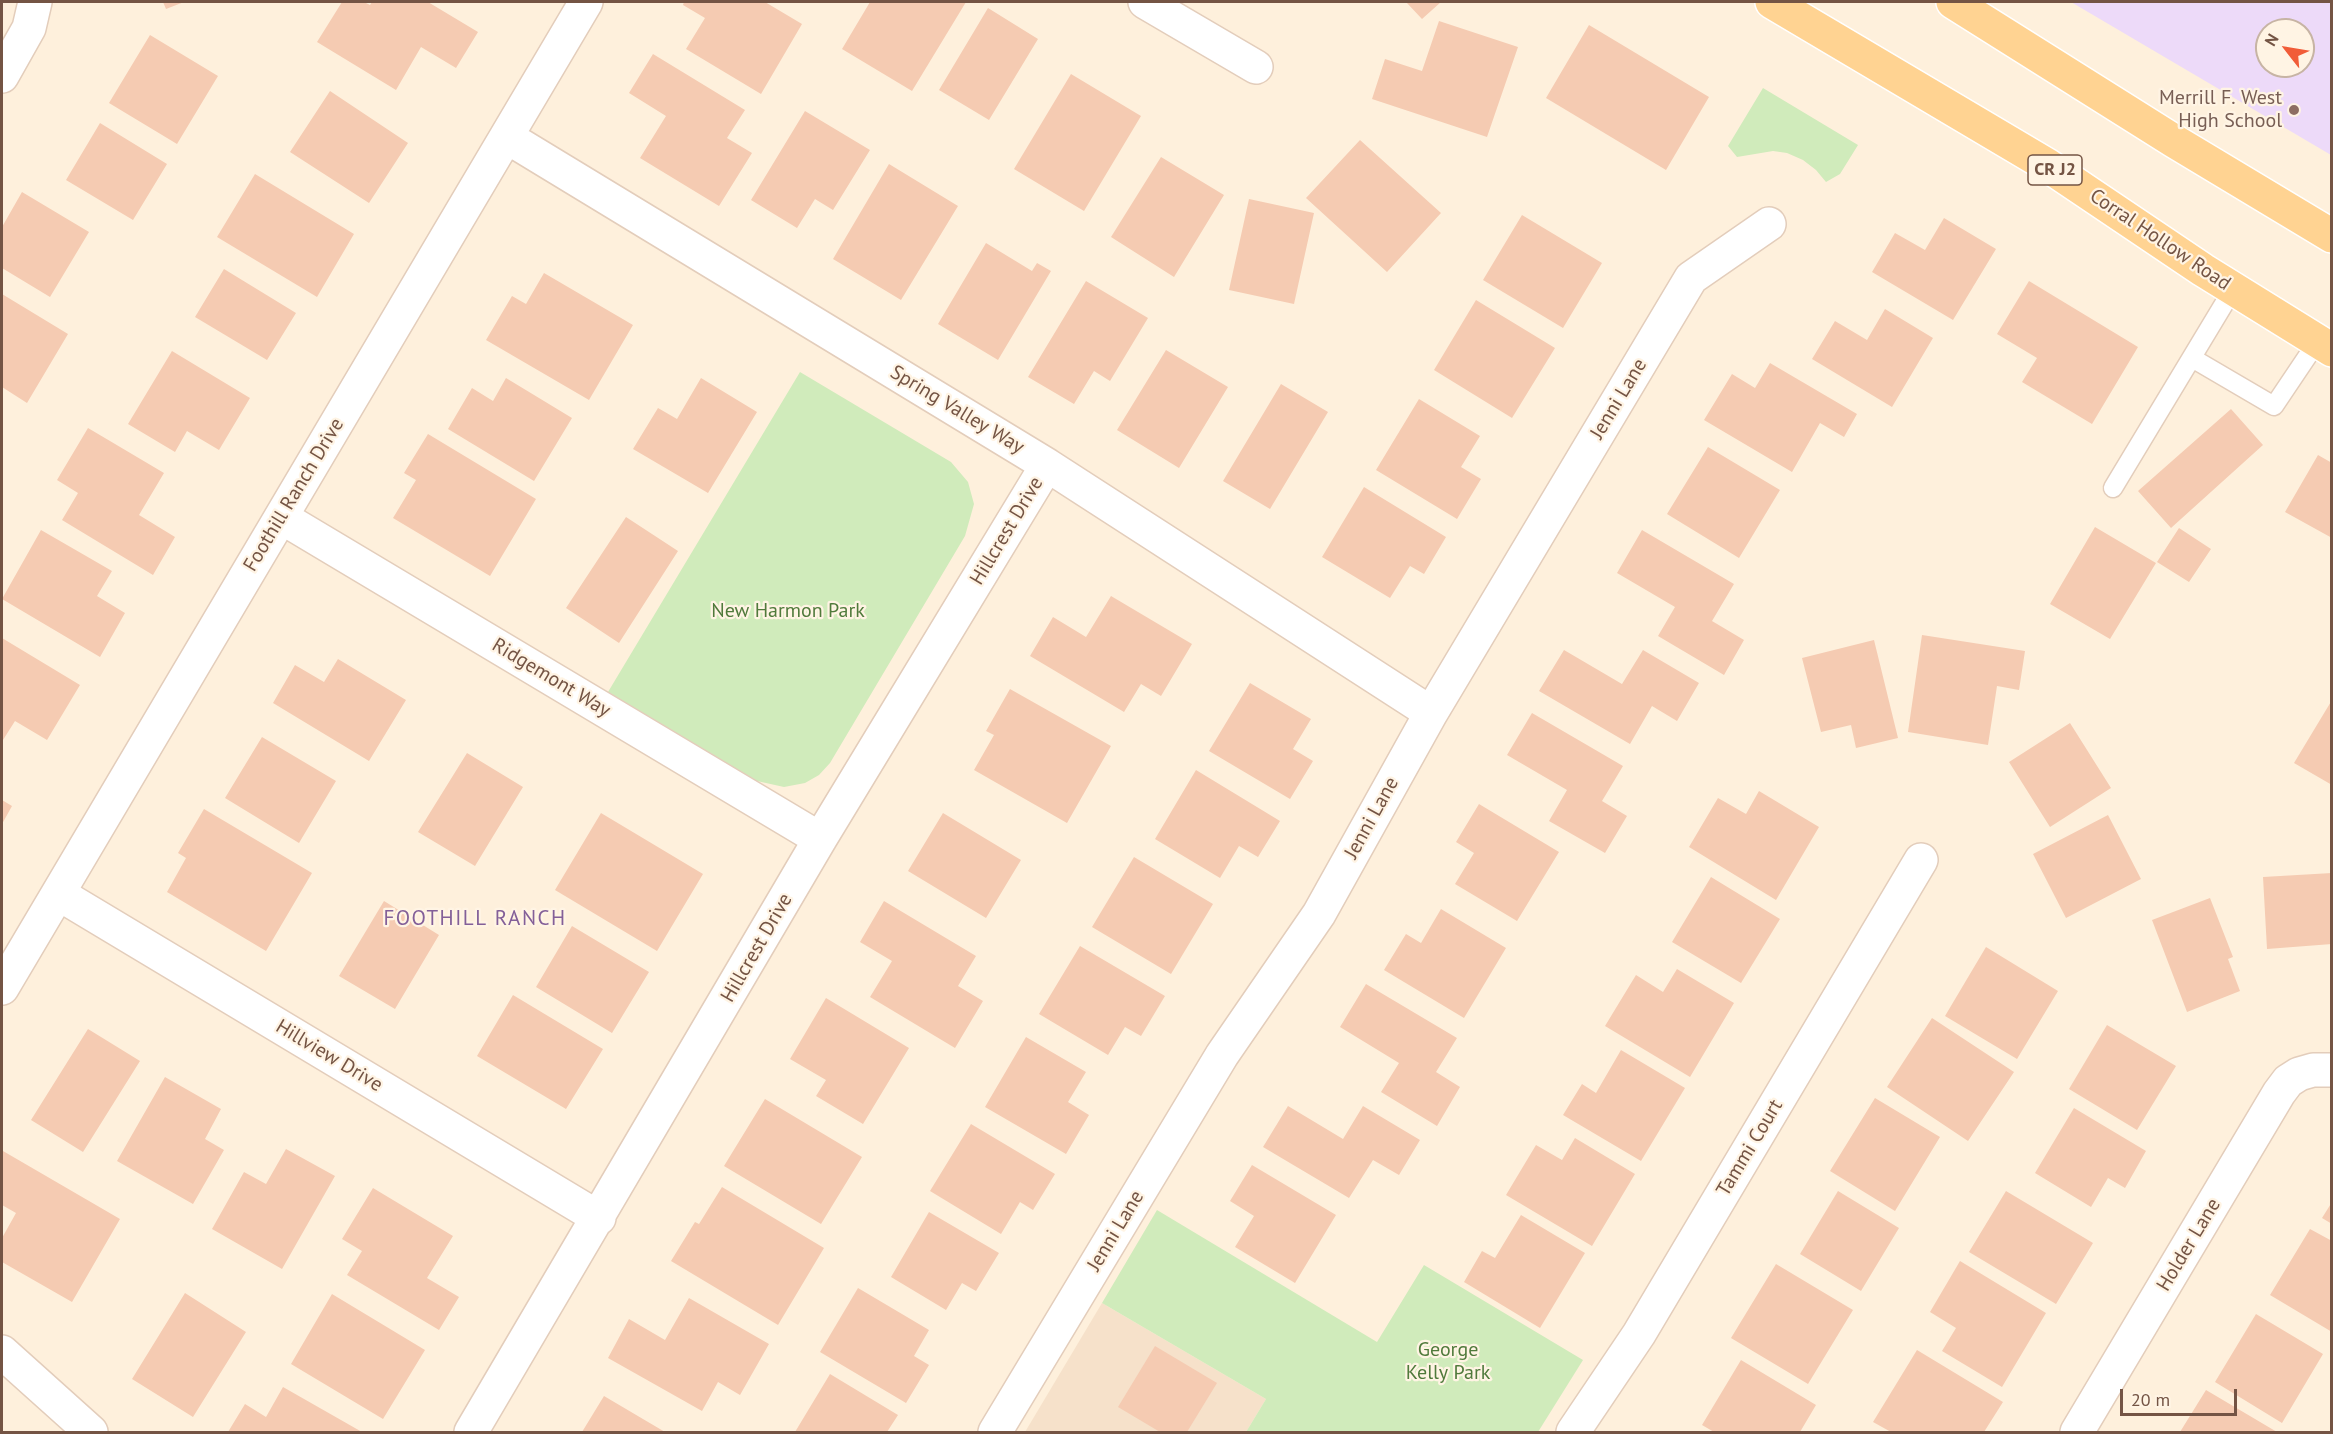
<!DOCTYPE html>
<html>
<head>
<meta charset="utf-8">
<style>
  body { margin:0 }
  #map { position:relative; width:2333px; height:1434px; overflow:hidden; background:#fef0dc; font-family:"PT Sans",sans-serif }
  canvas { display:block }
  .frame { position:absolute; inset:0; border:3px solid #745444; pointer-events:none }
  .north { position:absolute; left:2255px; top:18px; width:60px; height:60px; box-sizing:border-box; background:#fff4e4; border:2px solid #c7b4a4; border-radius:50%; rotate:301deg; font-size:16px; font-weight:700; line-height:24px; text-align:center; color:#745444 }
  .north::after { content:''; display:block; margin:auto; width:21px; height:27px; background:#f15c38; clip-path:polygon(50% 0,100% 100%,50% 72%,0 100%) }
  .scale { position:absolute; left:2120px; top:1389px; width:117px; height:27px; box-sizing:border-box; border:3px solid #745444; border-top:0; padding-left:8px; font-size:18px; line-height:21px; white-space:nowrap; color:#745444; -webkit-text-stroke:4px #fff4e4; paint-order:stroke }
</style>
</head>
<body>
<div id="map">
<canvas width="2333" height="1434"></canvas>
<div class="frame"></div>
<div class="north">N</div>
<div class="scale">20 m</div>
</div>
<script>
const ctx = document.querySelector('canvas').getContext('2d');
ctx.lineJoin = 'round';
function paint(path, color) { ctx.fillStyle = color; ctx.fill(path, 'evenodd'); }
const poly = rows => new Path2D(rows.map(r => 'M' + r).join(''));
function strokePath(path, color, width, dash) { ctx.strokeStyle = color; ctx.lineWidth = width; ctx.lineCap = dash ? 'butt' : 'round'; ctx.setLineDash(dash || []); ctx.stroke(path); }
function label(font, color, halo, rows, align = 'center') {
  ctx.font = font + ' "PT Sans",sans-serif'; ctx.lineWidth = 4.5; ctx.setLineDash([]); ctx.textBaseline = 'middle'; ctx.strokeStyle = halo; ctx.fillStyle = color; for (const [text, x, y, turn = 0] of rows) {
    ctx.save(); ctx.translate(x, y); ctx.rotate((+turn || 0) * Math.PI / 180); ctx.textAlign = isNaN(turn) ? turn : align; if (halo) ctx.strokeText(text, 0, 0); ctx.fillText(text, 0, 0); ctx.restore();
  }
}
const residential = poly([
  [1102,1303,1266,1399,1246,1432,1025,1432]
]);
const education = poly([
  [2071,2,2331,2,2331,155],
  [2267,30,2303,30,2303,66,2267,66]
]);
const green = poly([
  [1763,88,1858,145,1840,174,1826,182,1816,170,1803,160,1787,153,1773,151,1737,157,1728,146],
  [800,372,951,462,968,482,974,504,965,536,830,763,819,775,805,783,784,787,757,781,608,692],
  [1157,1210,1377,1342,1424,1265,1583,1360,1538,1432,1246,1432,1266,1399,1102,1303]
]);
const building = poly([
  [163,2,184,2,166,9],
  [342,2,364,2,370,5,372,2,428,2,478,32,456,68,421,47,396,90,317,42],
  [684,2,765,2,802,24,761,94,686,49,705,18,683,5],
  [870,2,966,2,912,91,842,49],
  [1406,2,1441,2,1422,19],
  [988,8,1038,39,989,120,939,90],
  [1439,21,1518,47,1487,137,1372,99,1385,59,1422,71],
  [1589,25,1709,97,1666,170,1546,98],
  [150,35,218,76,177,144,109,103],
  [653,54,745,110,727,138,752,153,719,206,640,158,666,116,629,93],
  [1071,74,1141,116,1084,211,1014,169],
  [330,91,408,143,369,203,290,152],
  [805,111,870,150,833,210,815,199,797,228,751,200],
  [100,123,167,164,133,220,66,180],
  [1360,140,1441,213,1387,272,1306,198],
  [1161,157,1224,195,1174,277,1111,237],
  [889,164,958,206,901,300,833,259],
  [255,174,354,234,317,297,217,237],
  [22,192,89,232,50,297,2,268,2,227],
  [1249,199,1314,213,1294,304,1229,290],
  [1522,215,1602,263,1563,328,1483,280],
  [1944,218,1996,249,1953,320,1872,272,1895,233,1925,250],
  [986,243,1032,271,1037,263,1051,271,998,360,938,324],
  [224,269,296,313,267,360,195,317],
  [544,273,633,325,589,400,486,340,512,296,526,304],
  [1086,281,1148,318,1110,381,1094,371,1074,404,1028,377],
  [2029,281,2138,347,2092,424,2022,382,2037,358,1997,334],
  [2,294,68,334,27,403,2,387],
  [1476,300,1555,348,1512,418,1434,370],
  [1885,309,1933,338,1892,407,1812,359,1835,321,1867,340],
  [1166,350,1228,387,1179,468,1117,430],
  [172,351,250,398,219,450,187,431,175,452,128,424],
  [1770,363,1857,414,1844,437,1820,423,1792,472,1704,420,1732,374,1755,388],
  [506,378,572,418,534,481,448,429,472,388,493,401],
  [701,378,757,412,708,493,633,449,658,408,677,419],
  [1281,384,1328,412,1270,509,1223,481],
  [1419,399,1480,436,1461,467,1481,479,1457,519,1376,470],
  [2231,409,2263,445,2171,528,2138,491],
  [88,428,164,473,139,515,175,537,153,575,62,520,78,493,57,480],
  [428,434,536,499,490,576,393,518,416,480,404,473],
  [1708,447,1780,490,1739,558,1667,514],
  [2318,455,2332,463,2332,538,2285,512],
  [1364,487,1446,537,1424,574,1410,566,1390,598,1322,557],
  [626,517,678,551,619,643,566,608],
  [2095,527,2156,563,2110,639,2050,604],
  [2179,528,2211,549,2189,582,2157,562],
  [41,530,112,571,97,596,125,613,100,657,2,599],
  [1642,530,1734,584,1712,621,1744,640,1724,675,1658,636,1675,607,1617,573],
  [1111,596,1192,644,1161,696,1141,684,1124,712,1030,656,1053,617,1086,637],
  [1922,635,2025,651,2019,690,1997,686,1988,745,1908,732],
  [2,638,80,685,47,740,15,721,3,740,2,739],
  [1874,640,1898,738,1856,748,1851,725,1821,732,1802,658],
  [1564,650,1622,684,1643,650,1699,683,1677,721,1652,706,1630,744,1539,691],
  [338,659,406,700,369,761,273,703,295,665,324,682],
  [1250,683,1311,719,1293,749,1313,761,1290,799,1209,751],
  [1010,689,1111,746,1067,823,974,770,994,735,986,731],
  [2332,700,2332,785,2294,763],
  [1532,713,1623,766,1602,801,1627,816,1605,853,1549,821,1567,790,1507,755],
  [2070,723,2111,788,2050,827,2009,762],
  [262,737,336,781,299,843,225,798],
  [467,753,523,787,475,866,418,832],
  [1196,770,1280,821,1258,857,1239,846,1220,878,1155,839],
  [1759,791,1819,827,1776,900,1689,847,1718,798,1746,814],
  [2,800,12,806,2,824],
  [1479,804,1559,852,1517,921,1455,884,1474,853,1456,842],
  [204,809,312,873,266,951,167,892,186,858,178,853],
  [601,813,703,874,657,951,555,890],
  [943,813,1021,860,986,918,908,871],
  [2108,815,2141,879,2066,918,2033,854],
  [1134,857,1213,904,1171,974,1092,927],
  [2332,873,2332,944,2267,949,2263,877],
  [1711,877,1780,919,1741,983,1672,942],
  [2210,898,2233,957,2228,959,2240,991,2187,1012,2152,920],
  [384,901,439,935,395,1009,339,976],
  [884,901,976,956,958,986,983,1001,955,1048,870,997,892,961,860,942],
  [1441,909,1506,948,1464,1018,1384,970,1406,934,1421,943],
  [572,926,649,972,612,1033,536,987],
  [1080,946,1165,996,1141,1036,1125,1027,1108,1055,1039,1014],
  [1986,947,2058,991,2017,1059,1945,1016],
  [1677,969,1734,1003,1690,1077,1605,1026,1636,975,1663,992],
  [1366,984,1457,1038,1436,1072,1460,1087,1437,1126,1381,1092,1399,1063,1340,1027],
  [513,995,603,1049,566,1109,477,1056],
  [826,998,909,1048,863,1124,816,1096,826,1080,790,1059],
  [1932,1018,2014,1072,1968,1141,1887,1087],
  [2107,1025,2176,1066,2137,1130,2069,1089],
  [88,1029,140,1061,83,1152,31,1120],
  [1026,1037,1086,1072,1068,1102,1089,1115,1066,1154,985,1107],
  [1621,1050,1685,1088,1641,1161,1563,1115,1582,1084,1596,1093],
  [165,1077,221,1109,205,1139,224,1150,193,1204,117,1161],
  [1875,1098,1940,1137,1895,1211,1830,1171],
  [765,1099,862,1157,821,1224,724,1166],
  [1288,1106,1343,1139,1363,1106,1420,1140,1399,1175,1373,1160,1349,1198,1263,1147],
  [2074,1108,2146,1151,2125,1188,2108,1178,2091,1207,2035,1173],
  [971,1124,1055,1174,1033,1210,1020,1202,1001,1234,930,1191],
  [1575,1138,1635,1174,1592,1246,1506,1195,1536,1145,1562,1160],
  [286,1149,335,1176,282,1269,212,1229,244,1172,266,1184],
  [3,1151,120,1219,72,1302,2,1262,2,1238,16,1213,2,1205],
  [1252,1165,1336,1215,1295,1283,1235,1247,1254,1216,1230,1201],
  [722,1187,824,1248,778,1325,671,1261,695,1222,699,1224],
  [373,1188,453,1236,427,1278,459,1297,439,1330,347,1275,362,1251,342,1239],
  [1838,1191,1899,1228,1861,1291,1800,1254],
  [2006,1191,2093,1243,2056,1304,1969,1252],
  [2332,1202,2332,1224,2322,1218],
  [929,1212,999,1253,976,1291,962,1283,946,1310,891,1277],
  [1521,1215,1585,1253,1540,1328,1464,1282,1482,1251,1495,1258],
  [2310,1229,2332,1241,2332,1332,2270,1295],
  [1960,1261,2046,1313,2002,1387,1942,1351,1956,1328,1930,1312],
  [1776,1264,1853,1310,1808,1384,1731,1338],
  [858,1288,929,1330,914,1356,929,1365,906,1403,820,1352],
  [185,1293,246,1332,193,1417,132,1379],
  [332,1294,425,1350,383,1419,291,1364],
  [689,1298,769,1344,740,1395,718,1382,702,1411,608,1358,629,1319,665,1340],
  [2256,1314,2323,1354,2282,1423,2215,1382],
  [1155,1346,1217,1383,1187,1432,1160,1432,1118,1407],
  [1917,1350,2003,1402,1984,1432,1891,1432,1873,1422],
  [1741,1360,1816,1405,1800,1432,1714,1432,1702,1425],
  [830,1374,898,1415,887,1432,795,1432],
  [283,1387,362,1432,228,1432,245,1404,266,1417],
  [2206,1390,2277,1432,2180,1432],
  [604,1396,665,1432,582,1432]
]);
const service = poly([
  [2192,358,2274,406,2317,342],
  [2113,488,2233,289]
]);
const minor = poly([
  [1145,2,1256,67],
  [2,76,29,28,35,2],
  [507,137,1047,465,1431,713],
  [281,517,820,839],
  [59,894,599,1218],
  [2,988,586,2],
  [2,1352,91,1432],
  [471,1432,820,839,1047,465],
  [995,1432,1222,1055,1319,914,1431,713,1691,278,1769,224],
  [1573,1432,1639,1334,1921,860],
  [2077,1432,2279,1093,2288,1081,2299,1074,2313,1070,2332,1070]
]);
const primary = poly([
  [1772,2,2047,165,2203,270,2332,350],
  [1953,2,2174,141,2332,236]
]);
const markers = [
  [2294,110,6,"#8d6e63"]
];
const shields = [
  [2055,170,54]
];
const shieldNames = [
  ["CR J2",2055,170]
];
const educationNames = [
  ["Merrill F. West",2282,98],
  ["High School",2282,121]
];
const streetNames = [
  ["Corral Hollow Road",2160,240,34],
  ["Jenni Lane",1619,399,-59],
  ["Spring Valley Way",957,410,31],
  ["Foothill Ranch Drive",294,495,-59],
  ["Hillcrest Drive",1007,531,-59],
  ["Ridgemont Way",551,678,31],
  ["Jenni Lane",1372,818,-61],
  ["Hillcrest Drive",757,948,-60],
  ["Hillview Drive",329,1056,31],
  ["Tammi Court",1750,1148,-59],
  ["Jenni Lane",1116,1231,-59],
  ["Holder Lane",2189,1245,-59]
];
const parkNames = [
  ["New Harmon Park",788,611],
  ["George",1448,1350],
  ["Kelly Park",1448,1373]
];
const neighbourhoodNames = [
  ["FOOTHILL RANCH",475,919]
];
paint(residential, '#f6e1ca');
paint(education, '#eddaf9');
paint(green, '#d0ebbb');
paint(building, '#f5cbb2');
strokePath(service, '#e3cdbb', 21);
strokePath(minor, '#e3cdbb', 36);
strokePath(primary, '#fff', 36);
strokePath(service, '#fff', 18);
strokePath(minor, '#fff', 33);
strokePath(primary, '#ffd392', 33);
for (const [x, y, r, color] of markers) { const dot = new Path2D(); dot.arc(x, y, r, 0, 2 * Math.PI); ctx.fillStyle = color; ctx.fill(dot); strokePath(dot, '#fff4e4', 2); }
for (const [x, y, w] of shields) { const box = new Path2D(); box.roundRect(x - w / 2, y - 15, w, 30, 4.5); ctx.fillStyle = '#fff4e4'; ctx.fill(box); strokePath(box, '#745444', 1.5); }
label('bold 18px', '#745444', null, shieldNames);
label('20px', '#785e54', '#fff4e4', educationNames, 'right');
label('20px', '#745444', '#fff4e4', streetNames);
label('20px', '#507a3b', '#fff4e4', parkNames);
ctx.letterSpacing = '1.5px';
label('21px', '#835f98', '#fff4e4', neighbourhoodNames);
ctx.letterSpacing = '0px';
</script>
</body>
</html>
